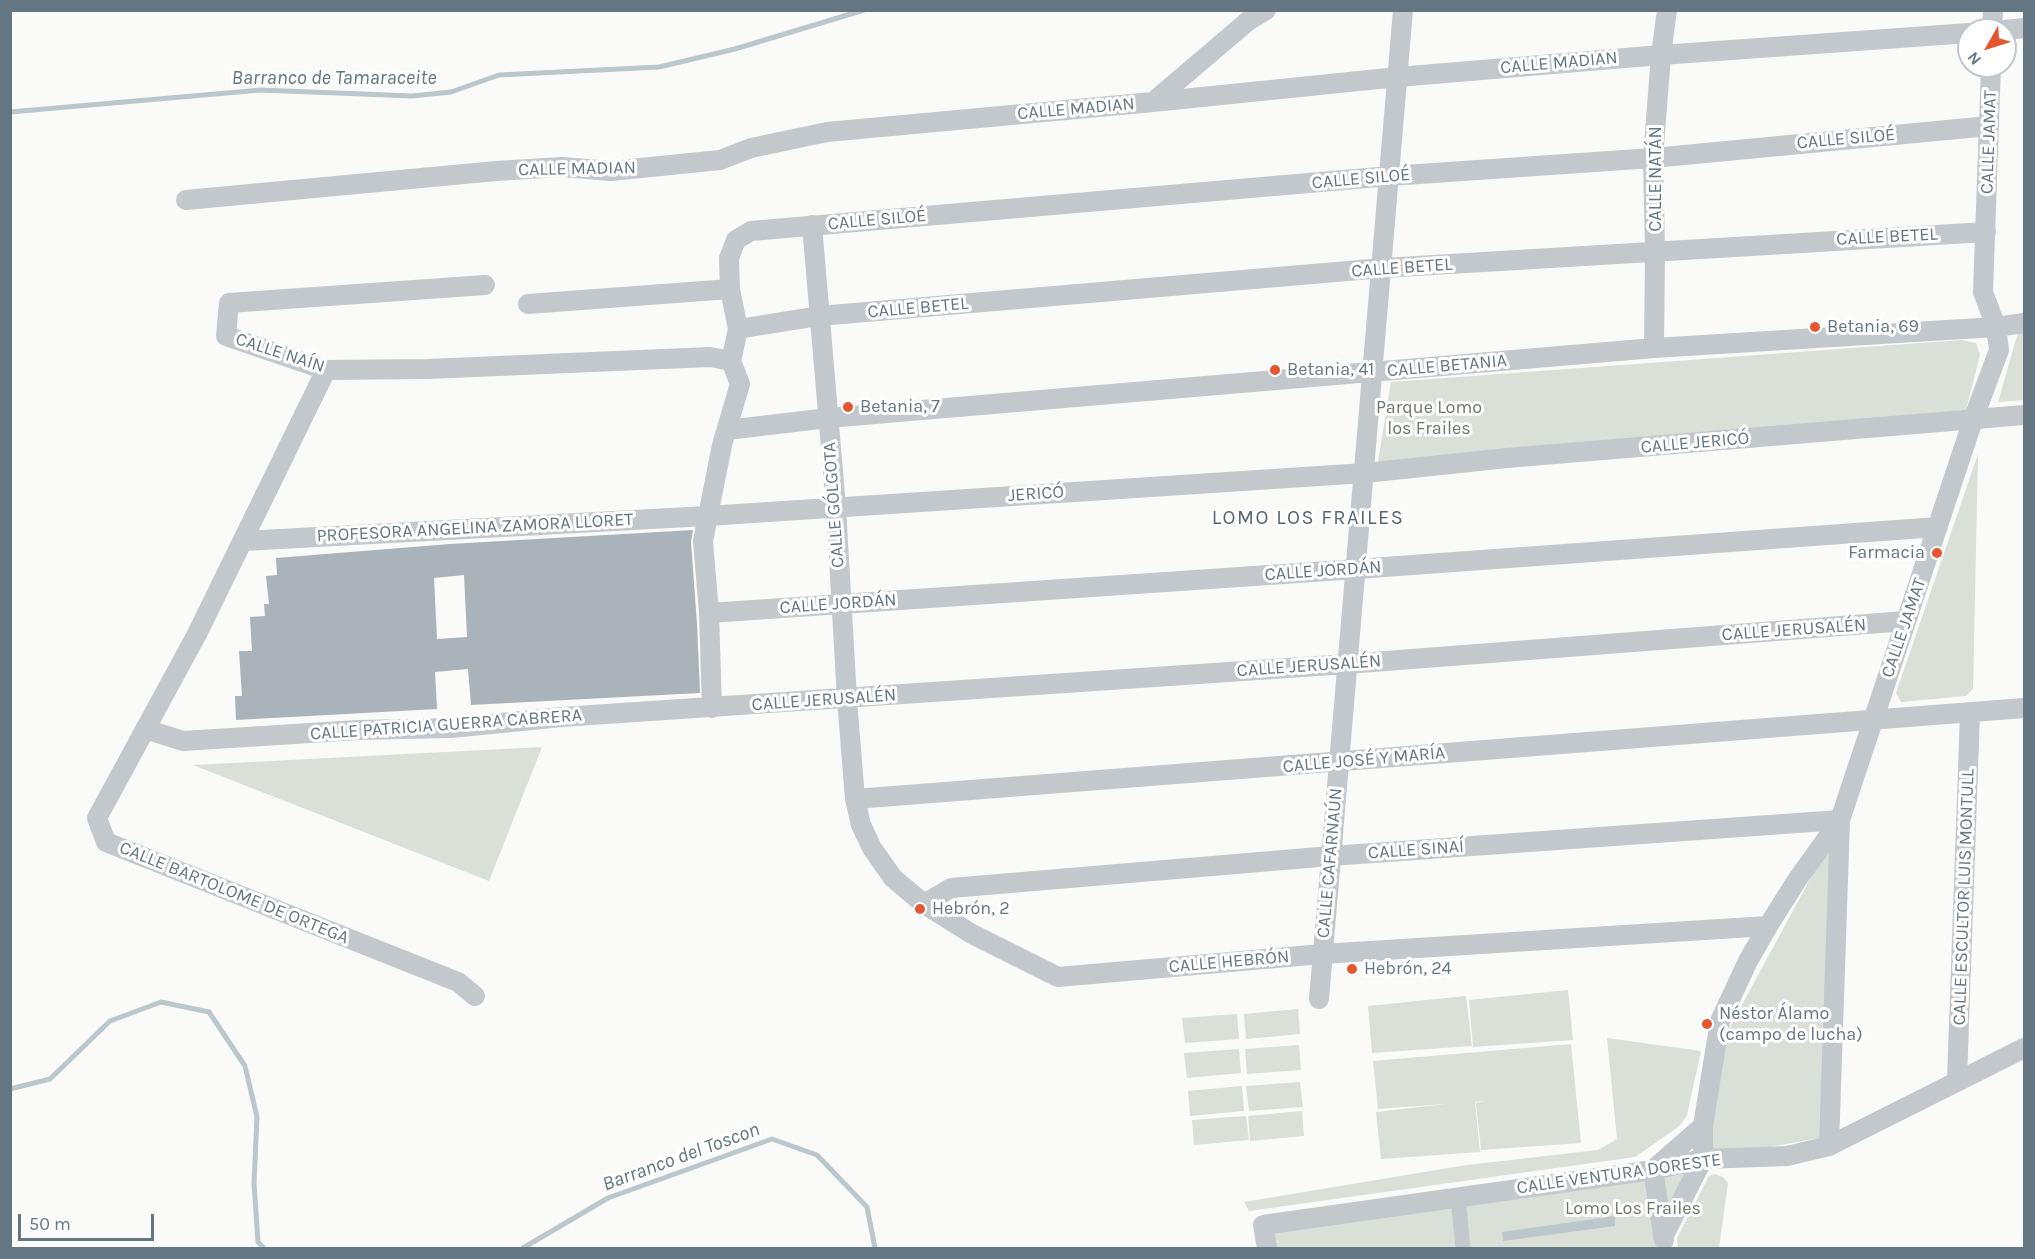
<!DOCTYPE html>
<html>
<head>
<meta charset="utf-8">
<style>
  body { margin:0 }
  #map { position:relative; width:2035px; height:1259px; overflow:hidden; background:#fafaf8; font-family:Karla,sans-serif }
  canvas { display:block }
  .frame { position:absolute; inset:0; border:12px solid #657683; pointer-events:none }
  .north { position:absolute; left:1957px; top:18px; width:60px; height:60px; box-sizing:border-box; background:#fff; border:2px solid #c1c8cd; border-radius:50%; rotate:231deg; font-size:16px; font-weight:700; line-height:24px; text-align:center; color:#657683 }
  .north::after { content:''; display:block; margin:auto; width:21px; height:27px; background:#e4572e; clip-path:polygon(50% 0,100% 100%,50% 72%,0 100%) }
  .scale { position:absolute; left:18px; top:1214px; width:136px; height:27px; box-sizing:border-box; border:3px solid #657683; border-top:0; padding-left:8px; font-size:18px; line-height:21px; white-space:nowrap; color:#657683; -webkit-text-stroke:4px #fff; paint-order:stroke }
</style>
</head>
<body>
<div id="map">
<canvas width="2035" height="1259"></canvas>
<div class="frame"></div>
<div class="north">N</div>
<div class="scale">50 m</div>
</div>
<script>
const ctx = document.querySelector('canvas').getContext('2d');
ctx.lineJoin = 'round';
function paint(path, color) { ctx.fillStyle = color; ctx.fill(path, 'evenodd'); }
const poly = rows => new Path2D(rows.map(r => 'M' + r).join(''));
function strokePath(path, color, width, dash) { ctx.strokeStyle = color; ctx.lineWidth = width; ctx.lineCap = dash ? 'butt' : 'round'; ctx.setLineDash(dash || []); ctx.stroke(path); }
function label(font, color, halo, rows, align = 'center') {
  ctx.font = font + ' Karla,sans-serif'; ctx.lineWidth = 6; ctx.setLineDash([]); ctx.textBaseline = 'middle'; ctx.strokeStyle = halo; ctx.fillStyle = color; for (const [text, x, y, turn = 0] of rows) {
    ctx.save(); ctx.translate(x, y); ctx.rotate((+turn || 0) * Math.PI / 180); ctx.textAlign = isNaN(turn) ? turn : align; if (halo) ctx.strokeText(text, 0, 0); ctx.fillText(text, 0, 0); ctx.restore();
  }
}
const green = poly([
  [2024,331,2024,400,1998,402,2018,332],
  [1961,340,1976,343,1980,355,1966,410,1378,462,1391,382],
  [1978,454,1973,689,1966,696,1901,702,1896,693],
  [542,747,489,881,193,765],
  [1834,835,1825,1137,1703,1159,1665,1248,1267,1248,1263,1225,1703,1159,1725,1036],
  [1568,990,1573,1040,1473,1047,1469,1000],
  [1466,996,1472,1046,1372,1053,1368,1006],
  [1298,1009,1300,1034,1246,1039,1244,1014],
  [1237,1014,1239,1039,1185,1043,1182,1018],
  [1607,1038,1701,1051,1687,1115,1681,1124,1674,1130,1635,1157,1249,1211,1244,1202,1467,1165,1598,1150,1617,1139],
  [1571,1044,1581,1143,1481,1150,1476,1103,1486,1101,1475,1102,1480,1152,1381,1159,1376,1112,1445,1104,1378,1109,1373,1061],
  [1299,1045,1301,1070,1247,1074,1245,1049],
  [1239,1049,1241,1073,1187,1078,1184,1053],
  [1300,1082,1303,1107,1249,1111,1246,1086],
  [1242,1086,1244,1111,1190,1116,1188,1091],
  [1302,1111,1304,1136,1250,1141,1248,1116],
  [1246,1116,1249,1140,1194,1145,1192,1120],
  [1715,1174,1723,1177,1728,1183,1719,1248,1678,1248,1677,1238,1709,1176]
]);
const water = poly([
  [1615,1216,1615,1226,1503,1241,1502,1232]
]);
const stream = poly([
  [10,112,261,90,412,96,451,92,499,75,659,67,735,49,864,10],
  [10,1089,50,1079,110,1021,161,1002,209,1012,245,1066,257,1117,254,1183,258,1242,264,1248],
  [523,1248,608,1198,772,1139,817,1155,867,1207,875,1248]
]);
const building = poly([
  [693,530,691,542,697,624,700,693,471,705,468,669,435,672,437,709,236,720,235,696,242,696,239,651,252,651,250,617,265,616,264,604,269,604,266,576,277,575,276,558,450,544],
  [464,575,467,637,437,639,434,578]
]);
const pedestrian = poly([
  [1458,1198,1463,1248]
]);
const minor = poly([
  [1992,30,1993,10],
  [2005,30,2024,28],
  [1153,102,1248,21,1266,10],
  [186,200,496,171,562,167,611,171,720,160,751,148,827,132,1153,102,1398,77,1661,55,1969,33],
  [812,225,836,507,847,699,855,799,861,825,872,848,893,878,924,904,972,934,1058,977,1322,954,1768,926],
  [485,285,229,303,226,336,326,370,428,369,710,357,731,361],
  [528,304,730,289],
  [738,329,819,316,1383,268,1986,232],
  [1654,348,1655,251,1653,158,1661,55,1667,10],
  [326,370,197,634,97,818,106,842,458,982,475,996],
  [727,430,828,418,1654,348,1996,327,2024,323],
  [243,541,707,516,1365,473,1507,458,2024,415],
  [709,613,1357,569,1938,527],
  [712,708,709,613,703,541,722,445,740,384,731,361,738,329,730,289,729,258,736,240,751,231,1390,176,1653,158,1989,126],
  [145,729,183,741,358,730,451,728,562,717,1347,664,1906,621],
  [855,799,2024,708],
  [924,904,951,888,1331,856,1840,820,1829,1146],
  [1319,999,1403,10],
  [1957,1080,1970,713],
  [1655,1168,1703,1126],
  [1653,1170,1664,1240],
  [1663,1237,1703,1159,1703,1126,1720,1021,1748,961,1768,926,1797,880,1840,820,1973,420,1999,350,1996,327,1983,292,1991,66],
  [1267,1248,1263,1225,1653,1170,1703,1159,1787,1156,1829,1146,2024,1048]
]);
const markers = [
  [1815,327,6,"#e4572e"],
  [1275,370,6,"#e4572e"],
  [848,407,6,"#e4572e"],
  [1937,553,6,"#e4572e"],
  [920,909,6,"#e4572e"],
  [1352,969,6,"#e4572e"],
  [1707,1024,6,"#e4572e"]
];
const streetNames = [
  ["CALLE MADIAN",1559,63,-5],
  ["CALLE MADIAN",1076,109,-5],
  ["CALLE SILOÉ",1846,139,-5],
  ["CALLE JAMAT",1989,142,-88],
  ["CALLE MADIAN",577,169,-1],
  ["CALLE SILOÉ",1361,179,-5],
  ["CALLE NATÁN",1656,179,-90],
  ["CALLE SILOÉ",877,220,-5],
  ["CALLE BETEL",1887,237,-3],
  ["CALLE BETEL",1402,268,-4],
  ["CALLE BETEL",918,308,-5],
  ["CALLE NAÍN",280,353,18],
  ["CALLE BETANIA",1447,366,-5],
  ["CALLE JERICÓ",1695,443,-5],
  ["JERICÓ",1036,494,-4],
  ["CALLE GÓLGOTA",834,505,-94],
  ["PROFESORA ANGELINA ZAMORA LLORET",475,528,-3],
  ["CALLE JORDÁN",1323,571,-4],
  ["CALLE JORDÁN",838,604,-4],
  ["CALLE JAMAT",1904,628,-71],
  ["CALLE JERUSALÉN",1794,630,-4],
  ["CALLE JERUSALÉN",1309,666,-4],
  ["CALLE JERUSALÉN",824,700,-4],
  ["CALLE PATRICIA GUERRA CABRERA",446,725,-4],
  ["CALLE JOSÉ Y MARÍA",1364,760,-5],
  ["CALLE SINAÍ",1416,850,-4],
  ["CALLE CAFARNAÚN",1330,863,-85],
  ["CALLE BARTOLOME DE ORTEGA",234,893,22],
  ["CALLE ESCULTOR LUIS MONTULL",1964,897,-88],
  ["CALLE HEBRÓN",1229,962,-5],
  ["CALLE VENTURA DORESTE",1619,1174,-8]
];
const poiNames = [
  ["Betania, 69",1827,327],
  ["Betania, 41",1287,370],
  ["Betania, 7",860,407],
  ["Farmacia",1925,553,"right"],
  ["Hebrón, 2",932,909],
  ["Hebrón, 24",1364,969],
  ["Néstor Álamo",1719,1014],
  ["(campo de lucha)",1719,1035]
];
const parkNames = [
  ["Parque Lomo",1429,408],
  ["los Frailes",1429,429],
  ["Lomo Los Frailes",1633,1209]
];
const waterNames = [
  ["Barranco de Tamaraceite",334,78],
  ["Barranco del Toscon",681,1157,-20]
];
const neighbourhoodNames = [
  ["LOMO LOS FRAILES",1308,518]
];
paint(green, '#dadfd7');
paint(water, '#bbc7cb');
strokePath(stream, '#bbc7cb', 5);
paint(building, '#aab3b9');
strokePath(pedestrian, '#c3c8cc', 15);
strokePath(minor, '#c3c8cc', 20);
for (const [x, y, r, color] of markers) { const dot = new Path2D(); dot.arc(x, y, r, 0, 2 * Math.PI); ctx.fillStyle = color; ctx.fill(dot); strokePath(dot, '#fff', 2); }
label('18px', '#657683', '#fff', streetNames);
label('18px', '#657683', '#fff', poiNames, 'left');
label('18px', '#687a64', '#fff', parkNames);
label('italic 20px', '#60757c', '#fff', waterNames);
ctx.letterSpacing = '1.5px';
label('20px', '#57646e', '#fff', neighbourhoodNames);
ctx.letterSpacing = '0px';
</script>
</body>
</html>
